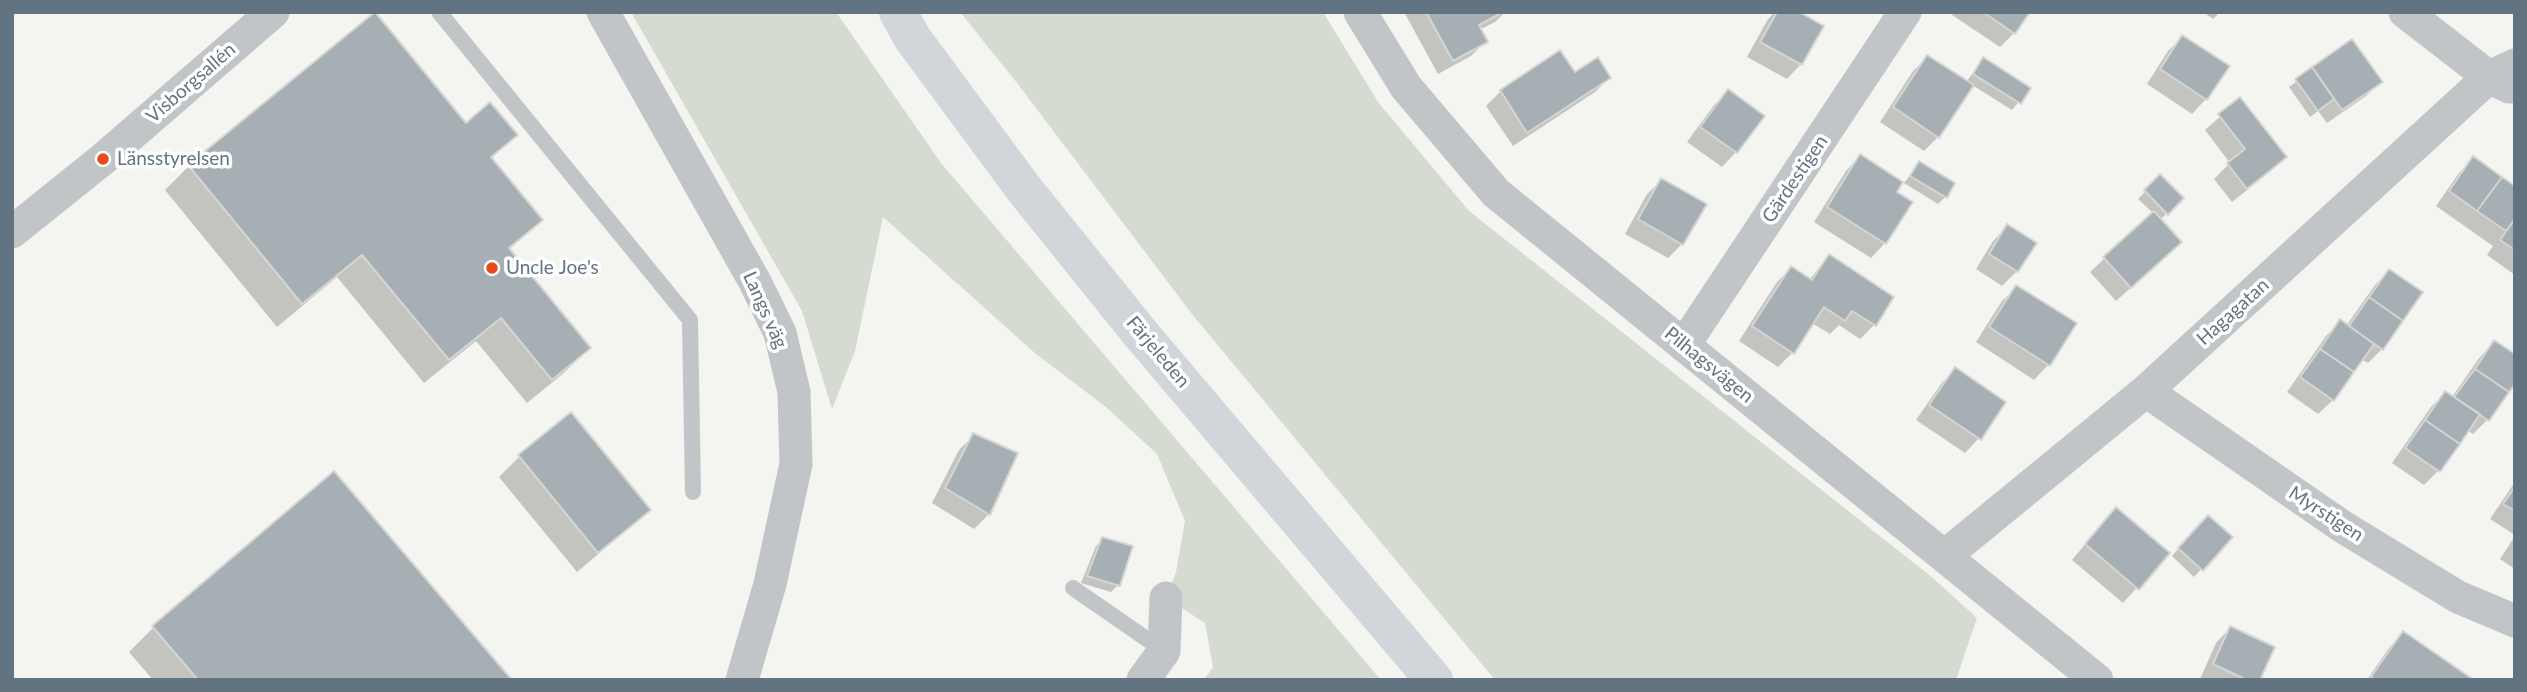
<!DOCTYPE html>
<html>
<head>
<meta charset="utf-8">
<style>
  body { margin:0 }
  #map { position:relative; width:2527px; height:692px; overflow:hidden; background:#f4f4f0; font-family:Lato,sans-serif }
  canvas { display:block }
  .frame { position:absolute; inset:0; border:14px solid #627482; pointer-events:none }
</style>
</head>
<body>
<div id="map">
<canvas width="2527" height="692"></canvas>
<div class="frame"></div>
</div>
<script>
const ctx = document.querySelector('canvas').getContext('2d');
ctx.lineJoin = 'round';
function paint(path, color) { ctx.fillStyle = color; ctx.fill(path, 'evenodd'); }
const poly = rows => new Path2D(rows.map(r => 'M' + r).join(''));
function strokePath(path, color, width, dash) { ctx.strokeStyle = color; ctx.lineWidth = width; ctx.lineCap = dash ? 'butt' : 'round'; ctx.setLineDash(dash || []); ctx.stroke(path); }
function label(font, color, halo, rows, align = 'center') {
  ctx.font = font + ' Lato,sans-serif'; ctx.lineWidth = 7; ctx.setLineDash([]); ctx.textBaseline = 'middle'; ctx.strokeStyle = halo; ctx.fillStyle = color; for (const [text, x, y, turn = 0] of rows) {
    ctx.save(); ctx.translate(x, y); ctx.rotate((+turn || 0) * Math.PI / 180); ctx.textAlign = isNaN(turn) ? turn : align; if (halo) ctx.strokeText(text, 0, 0); ctx.fillText(text, 0, 0); ctx.restore();
  }
}
const green = poly([
  [631,12,836,12,941,163,1381,680,1204,680,1213,667,1205,623,1166,598,1176,572,1185,521,1157,454,1106,407,1036,354,883,217,855,351,832,409,802,311],
  [960,12,1323,12,1378,102,1469,211,1933,578,1977,618,1956,680,1495,680,1192,314,1017,83]
]);
const shadow = poly([
  [1404,12,1505,12,1495,22,1479,30,1486,41,1471,56,1438,74],
  [1775,12,1795,12,1801,64,1787,79,1747,57,1768,19],
  [1953,12,2028,12,2014,33,2000,47,1952,15],
  [2203,12,2220,12,2213,19],
  [374,14,465,125,515,135,491,159,540,220,508,251,589,348,565,372,527,403,476,341,424,383,337,277,277,327,165,190,189,166],
  [2183,37,2206,99,2192,114,2147,84,2168,51],
  [2352,41,2380,81,2366,96,2327,123,2318,111,2310,117,2289,87],
  [1559,52,1574,75,1609,78,1595,92,1513,146,1486,106,1501,91],
  [1928,57,1966,82,1983,60,2029,89,2012,110,1972,85,1938,137,1924,151,1880,122,1913,71],
  [1728,91,1736,152,1722,167,1687,142,1714,105],
  [2240,99,2285,157,2271,171,2232,202,2214,179,2230,163,2205,130],
  [1860,156,1894,193,1885,243,1871,258,1814,222,1846,171],
  [2473,159,2515,188,2515,275,2487,255,2493,246,2436,206,2459,173],
  [1919,164,1945,197,1938,204,1904,183],
  [2160,176,2182,198,2160,220,2166,256,2116,301,2090,272,2153,213,2138,199],
  [1662,180,1682,244,1668,258,1625,234,1647,194],
  [2007,227,2034,244,2017,271,2002,286,1976,269,1993,241],
  [1829,256,1874,325,1860,339,1839,325,1830,334,1812,323,1792,353,1778,367,1739,341,1777,282,1791,268,1809,280],
  [2389,271,2382,349,2368,363,2361,359,2333,400,2318,414,2287,392,2326,336,2340,322,2346,326,2375,285],
  [2017,287,2075,324,2048,365,2034,380,1976,342,2002,301],
  [2495,342,2487,420,2473,434,2467,430,2438,471,2424,485,2392,463,2431,407,2445,393,2452,397,2480,357],
  [1955,369,1979,438,1965,453,1916,420,1941,384],
  [571,414,648,509,628,529,577,572,499,477,519,457],
  [974,435,1015,454,989,514,974,529,932,503,959,450],
  [2515,482,2515,535,2490,519],
  [2102,524,2168,553,2123,603,2072,560],
  [2201,524,2230,537,2194,577,2172,556],
  [2515,536,2515,569,2500,559],
  [1103,539,1118,585,1111,592,1081,583,1096,546],
  [153,628,510,680,153,680,129,652],
  [2230,628,2259,680,2200,679,2216,643],
  [2403,633,2471,680,2367,680,2389,648]
]);
const building = poly([
  [375,12,466,123,490,102,518,135,491,157,543,220,509,248,591,348,552,380,501,318,449,360,362,255,302,304,188,165,375,12],
  [1426,12,1503,12,1479,25,1488,42,1453,61,1426,12],
  [1777,12,1799,12,1824,26,1802,65,1760,42,1777,12],
  [1983,12,2030,12,2015,34,1983,12],
  [2182,35,2230,66,2207,100,2160,69,2182,35],
  [2352,39,2383,82,2342,110,2312,67,2352,39],
  [1560,50,1575,72,1598,57,1611,78,1527,133,1500,90,1560,50],
  [1927,55,1974,85,1939,138,1893,107,1927,55],
  [1983,57,2031,88,2021,104,1973,74,1983,57],
  [2312,67,2334,99,2318,111,2295,79,2312,67],
  [1728,89,1765,116,1737,153,1700,127,1728,89],
  [2240,97,2287,157,2247,189,2227,163,2245,149,2218,114,2240,97],
  [1860,154,1903,182,1897,192,1913,202,1886,244,1827,207,1860,154],
  [2473,156,2502,177,2477,211,2449,191,2473,156],
  [1919,161,1955,183,1947,198,1910,176,1919,161],
  [2160,174,2184,198,2168,215,2144,190,2160,174],
  [2502,177,2515,186,2515,219,2506,231,2477,211,2502,177],
  [1661,178,1707,204,1683,245,1638,219,1661,178],
  [2154,211,2182,242,2131,288,2103,257,2154,211],
  [2515,219,2515,250,2500,240,2515,219],
  [2007,224,2037,243,2018,272,1989,254,2007,224],
  [1829,254,1894,297,1876,326,1852,311,1845,321,1824,307,1794,354,1752,326,1791,266,1812,280,1829,254],
  [2389,269,2423,292,2403,321,2369,297,2389,269],
  [2016,285,2077,323,2050,366,1989,327,2016,285],
  [2369,297,2403,321,2383,350,2349,326,2369,297],
  [2340,319,2374,344,2354,372,2320,349,2340,319],
  [2494,340,2515,354,2515,384,2509,392,2475,369,2494,340],
  [2320,349,2354,372,2334,401,2300,377,2320,349],
  [1955,367,2006,402,1981,440,1929,405,1955,367],
  [2475,369,2509,392,2489,421,2454,397,2475,369],
  [2445,391,2480,414,2460,444,2425,420,2445,391],
  [571,412,651,510,598,553,518,455,571,412],
  [2425,420,2460,444,2440,472,2405,448,2425,420],
  [973,433,1018,453,990,515,945,488,973,433],
  [334,471,512,680,198,680,152,626,334,471],
  [2515,487,2515,511,2503,504,2515,487],
  [2116,507,2170,553,2139,590,2085,544,2116,507],
  [2208,515,2233,537,2203,571,2178,548,2208,515],
  [1102,537,1133,546,1120,586,1087,576,1102,537],
  [2230,626,2275,647,2260,680,2247,680,2213,664,2230,626],
  [2403,631,2474,680,2376,680,2371,677,2403,631]
]);
const service = poly([
  [439,12,690,320,693,492],
  [1073,588,1164,651]
]);
const minor = poly([
  [603,12,755,282,780,333,794,392,796,464,770,584,742,680],
  [1360,12,1406,87,1496,193,2097,680],
  [2405,12,2489,77,2509,87],
  [12,232,103,159,273,12],
  [1684,345,1905,12],
  [2146,391,2343,527,2458,597,2515,621],
  [1946,555,2146,391,2489,77,2515,65],
  [1143,680,1164,651,1166,598]
]);
const secondary = poly([
  [898,12,913,39,1024,189,1140,333,1434,680]
]);
const markers = [
  [103,159,7,"#e84a1d"],
  [492,268,7,"#e84a1d"]
];
const streetNames = [
  ["Visborgsallén",191,83,-41],
  ["Gärdestigen",1795,179,-56],
  ["Langs väg",765,310,66],
  ["Hagagatan",2233,312,-42],
  ["Färjeleden",1158,352,50],
  ["Pilhagsvägen",1709,365,39],
  ["Myrstigen",2326,514,33]
];
const poiNames = [
  ["Länsstyrelsen",117,159],
  ["Uncle Joe's",506,268]
];
paint(green, '#d5dbd1');
paint(shadow, '#0003');
paint(building, '#a6afb4');
strokePath(building, '#d5d5d3', 2);
strokePath(service, '#c1c5c8', 16);
strokePath(minor, '#c1c5c8', 33);
strokePath(secondary, '#d1d6da', 38);
for (const [x, y, r, color] of markers) { const dot = new Path2D(); dot.arc(x, y, r, 0, 2 * Math.PI); ctx.fillStyle = color; ctx.fill(dot); strokePath(dot, '#fff', 2.5); }
label('19px', '#627482', '#fff', streetNames);
label('19px', '#627482', '#fff', poiNames, 'left');
</script>
</body>
</html>
